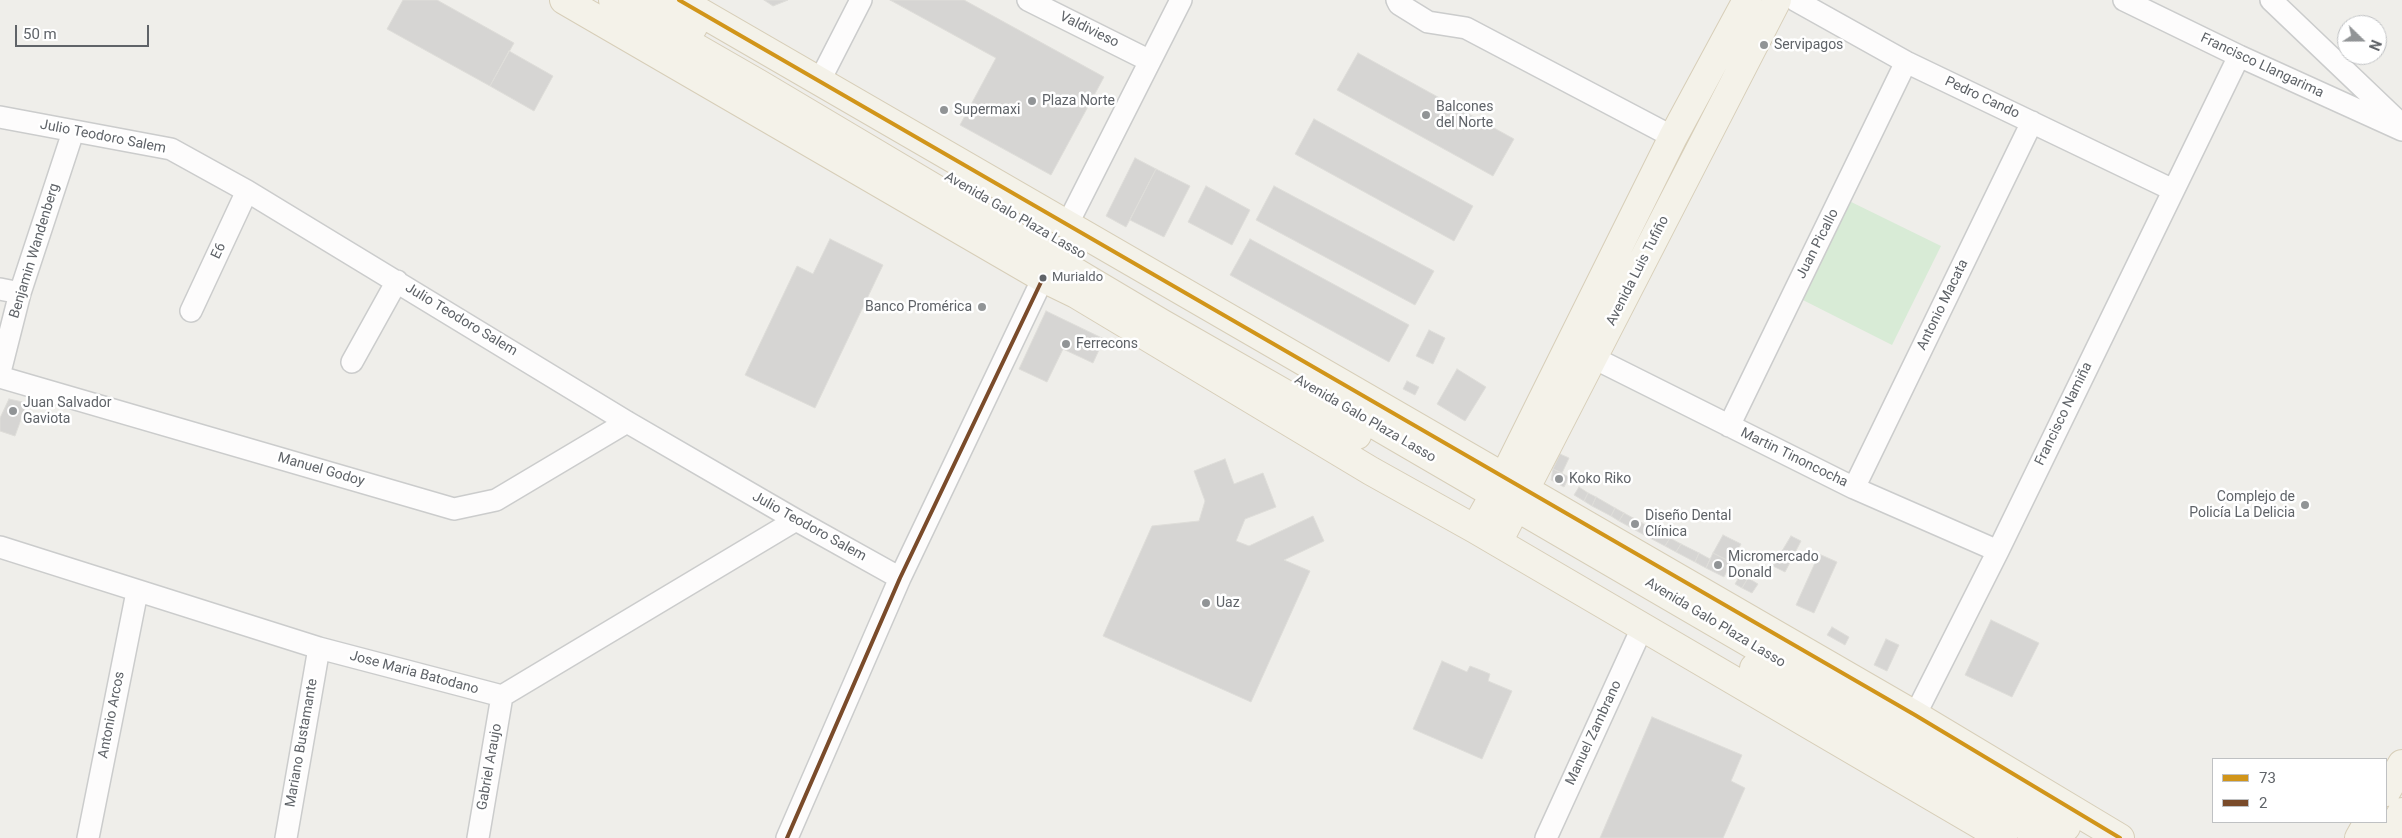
<!DOCTYPE html>
<html>
<head>
<meta charset="utf-8">
<style>
  body { margin:0 }
  #map { position:relative; width:2402px; height:838px; overflow:hidden; background:#efeeea; font-family:Roboto,sans-serif }
  canvas { display:block }
  .legend { position:absolute; left:2212px; top:758px; width:175px; height:65px; box-sizing:border-box; background:#fff; border:1px solid #bfc1c3; margin:0; padding:6px 9px; list-style:none; font-size:15px; color:#5f6368 }
  .legend li { display:flex; align-items:center; gap:10px; height:25px }
  .legend b { width:25px; border:1px solid #bfc1c3 }
  .north { position:absolute; left:2337px; top:15px; width:50px; height:50px; box-sizing:border-box; background:#fff; border:1px solid #bfc1c3; border-radius:50%; rotate:112deg; font-size:14px; font-weight:700; line-height:20px; text-align:center; color:#5f6368 }
  .north::after { content:''; display:block; margin:auto; width:18px; height:22px; background:#919496; clip-path:polygon(50% 0,100% 100%,50% 72%,0 100%) }
  .scale { position:absolute; left:15px; top:25px; width:134px; height:22px; box-sizing:border-box; border:2px solid #5f6368; border-top:0; padding-left:6px; font-size:15px; line-height:18px; white-space:nowrap; color:#5f6368; -webkit-text-stroke:4px #fff; paint-order:stroke }
</style>
</head>
<body>
<div id="map">
<canvas width="2402" height="838"></canvas>
<ul class="legend">
<li><b style="height:6px;background:#d1951a"></b>73</li>
<li><b style="height:6px;background:#7a4b2a"></b>2</li>
</ul>
<div class="north">N</div>
<div class="scale">50 m</div>
</div>
<script>
const ctx = document.querySelector('canvas').getContext('2d');
ctx.lineJoin = 'round';
function paint(path, color) { ctx.fillStyle = color; ctx.fill(path, 'evenodd'); }
const poly = rows => new Path2D(rows.map(r => 'M' + r).join(''));
function strokePath(path, color, width, dash) { ctx.strokeStyle = color; ctx.lineWidth = width; ctx.lineCap = dash ? 'butt' : 'round'; ctx.setLineDash(dash || []); ctx.stroke(path); }
function label(font, color, halo, rows, align = 'center') {
  ctx.font = font + ' Roboto,sans-serif'; ctx.lineWidth = 5; ctx.setLineDash([]); ctx.textBaseline = 'middle'; ctx.strokeStyle = halo; ctx.fillStyle = color; for (const [text, x, y, turn = 0] of rows) {
    ctx.save(); ctx.translate(x, y); ctx.rotate((+turn || 0) * Math.PI / 180); ctx.textAlign = isNaN(turn) ? turn : align; if (halo) ctx.strokeText(text, 0, 0); ctx.fillText(text, 0, 0); ctx.restore();
  }
}
const green = poly([
  [1839,196,1941,246,1892,345,1791,294]
]);
const building = poly([
  [403,0,437,0,514,43,490,86,387,29,403,0],
  [764,0,788,0,773,6,764,0],
  [890,0,964,0,1104,77,1051,175,960,125,996,58,890,0],
  [509,51,553,76,534,111,490,86,509,51],
  [1358,53,1514,139,1493,176,1337,90,1358,53],
  [1314,119,1473,206,1454,241,1295,154,1314,119],
  [1135,158,1156,169,1126,227,1106,216,1135,158],
  [1156,169,1190,186,1164,237,1130,220,1156,169],
  [1206,186,1250,210,1232,245,1188,222,1206,186],
  [1274,186,1434,271,1415,305,1256,220,1274,186],
  [830,239,883,265,815,408,745,375,797,266,813,274,830,239],
  [1250,239,1409,325,1389,362,1230,275,1250,239],
  [1046,311,1104,339,1093,363,1063,349,1047,382,1019,369,1046,311],
  [1429,330,1445,338,1433,364,1416,356,1429,330],
  [1457,369,1486,387,1465,421,1437,404,1457,369],
  [1407,381,1419,387,1415,395,1403,389,1407,381],
  [9,399,27,403,15,436,0,431,0,418,9,399],
  [1560,454,1569,458,1562,473,1553,469,1560,454],
  [1225,459,1234,484,1263,473,1276,507,1245,519,1236,541,1249,546,1313,516,1324,541,1284,560,1310,571,1251,702,1103,636,1152,526,1199,521,1205,501,1194,471,1225,459],
  [1553,469,1569,477,1564,487,1551,480,1553,469],
  [1579,487,1588,493,1584,501,1574,495,1579,487],
  [1588,493,1596,497,1592,506,1584,501,1588,493],
  [1596,497,1615,508,1611,516,1592,506,1596,497],
  [1615,508,1624,513,1619,521,1611,516,1615,508],
  [1624,513,1633,518,1628,526,1619,521,1624,513],
  [1633,518,1642,523,1637,531,1628,526,1633,518],
  [1642,523,1653,529,1648,537,1637,531,1642,523],
  [1653,529,1670,538,1665,546,1648,537,1653,529],
  [1723,535,1741,544,1731,562,1713,553,1723,535],
  [1791,536,1801,541,1785,572,1773,566,1791,536],
  [1670,538,1681,544,1676,552,1665,546,1670,538],
  [1681,544,1699,553,1695,562,1676,552,1681,544],
  [1699,553,1710,559,1706,568,1695,562,1699,553],
  [1713,553,1731,562,1724,577,1706,568,1713,553],
  [1819,554,1837,562,1814,613,1796,605,1819,554],
  [1741,574,1748,578,1742,588,1735,584,1741,574],
  [1748,578,1758,584,1752,593,1742,588,1748,578],
  [1991,620,2039,643,2012,697,1965,675,1991,620],
  [1832,627,1849,637,1845,645,1827,635,1832,627],
  [1886,639,1899,645,1887,671,1874,665,1886,639],
  [1442,661,1467,672,1470,666,1483,671,1490,674,1488,681,1512,691,1482,759,1413,729,1442,661],
  [1652,717,1742,755,1731,781,1745,788,1723,838,1600,838,1652,717]
]);
const minor = poly([
  [1028,0,1150,61],
  [1397,0,1399,4,1428,22,1466,28,1673,137],
  [1795,0,1906,62,2173,190],
  [2124,0,2239,56,2402,130],
  [2271,0,2402,125],
  [820,80,861,0],
  [0,117,171,149,247,191,627,422,796,520,900,578],
  [1067,225,1181,0],
  [0,289,20,293],
  [191,311,247,191],
  [1594,358,1854,488,1998,551],
  [352,362,397,281],
  [0,372,20,293,73,132],
  [0,377,454,509,496,500,627,422],
  [1729,426,1906,62],
  [1854,488,2032,122],
  [0,547,319,648,502,696,796,520],
  [1908,729,1998,551,2239,56],
  [88,838,137,592],
  [286,838,319,648],
  [478,838,502,696],
  [787,838,900,578,1043,278],
  [1546,838,1642,628]
]);
const major = poly([
  [564,0,1043,278,1076,294,1371,471,1475,529,2003,838],
  [613,0,759,84,1161,323,1357,435],
  [646,0,693,27],
  [679,0,1915,715,2120,838],
  [1341,405,2066,827],
  [1475,529,1504,477,1673,137,1747,0],
  [1498,542,1777,0],
  [1754,668,2046,838],
  [2386,792,2402,764],
  [2359,838,2368,822],
  [2387,838,2402,812]
]);
const bus1 = poly([
  [679,0,1915,715,2120,838]
]);
const bus2 = poly([
  [787,838,900,578,1043,278]
]);
const markers = [
  [1764,45,5,"#919496"],
  [1032,101,5,"#919496"],
  [944,110,5,"#919496"],
  [1426,115,5,"#919496"],
  [1043,278,4.5,"#5f6368"],
  [982,307,5,"#919496"],
  [1066,344,5,"#919496"],
  [13,411,5,"#919496"],
  [1559,479,5,"#919496"],
  [2305,505,5,"#919496"],
  [1635,524,5,"#919496"],
  [1718,565,5,"#919496"],
  [1206,603,5,"#919496"]
];
const busNames = [
  ["Murialdo",1052,278]
];
const streetNames = [
  ["Valdivieso",1089,30,26],
  ["Francisco Llangarima",2262,66,25],
  ["Pedro Cando",1982,98,25],
  ["Julio Teodoro Salem",103,137,11],
  ["Avenida Galo Plaza Lasso",1015,216,30],
  ["Juan Picallo",1818,244,-63],
  ["Benjamin Wandenberg",35,251,-73],
  ["E6",219,251,-65],
  ["Avenida Luis Tufiño",1638,271,-63],
  ["Antonio Macata",1943,305,-64],
  ["Julio Teodoro Salem",461,320,31],
  ["Francisco Namiña",2064,414,-64],
  ["Avenida Galo Plaza Lasso",1365,419,30],
  ["Martin Tinoncocha",1794,458,26],
  ["Manuel Godoy",321,470,16],
  ["Julio Teodoro Salem",809,527,29],
  ["Avenida Galo Plaza Lasso",1715,623,31],
  ["Jose Maria Batodano",414,673,15],
  ["Antonio Arcos",112,715,-79],
  ["Manuel Zambrano",1594,733,-65],
  ["Mariano Bustamante",302,743,-80],
  ["Gabriel Araujo",490,767,-80]
];
const poiNames = [
  ["Servipagos",1774,45],
  ["Plaza Norte",1042,101],
  ["Balcones",1436,107],
  ["del Norte",1436,123],
  ["Supermaxi",954,110],
  ["Banco Promérica",972,307,"right"],
  ["Ferrecons",1076,344],
  ["Juan Salvador",23,403],
  ["Gaviota",23,419],
  ["Koko Riko",1569,479],
  ["Complejo de",2295,497,"right"],
  ["Policía La Delicia",2295,513,"right"],
  ["Diseño Dental",1645,516],
  ["Clínica",1645,532],
  ["Micromercado",1728,557],
  ["Donald",1728,573],
  ["Uaz",1216,603]
];
paint(green, '#d8ebd6');
paint(building, '#d6d5d3');
strokePath(building, '#deddd9', 1);
strokePath(minor, '#cbcccc', 24);
strokePath(major, '#d7ceb8', 30);
strokePath(minor, '#fdfcfc', 21);
strokePath(major, '#f4f2e9', 28);
strokePath(bus1, '#d1951a', 4);
strokePath(bus2, '#7a4b2a', 4);
for (const [x, y, r, color] of markers) { const dot = new Path2D(); dot.arc(x, y, r, 0, 2 * Math.PI); ctx.fillStyle = color; ctx.fill(dot); strokePath(dot, '#fff', 2); }
label('13px', '#5f6368', '#fff', busNames, 'left');
label('14px', '#5f6368', '#fff', streetNames);
label('14px', '#5f6368', '#fff', poiNames, 'left');
</script>
</body>
</html>
